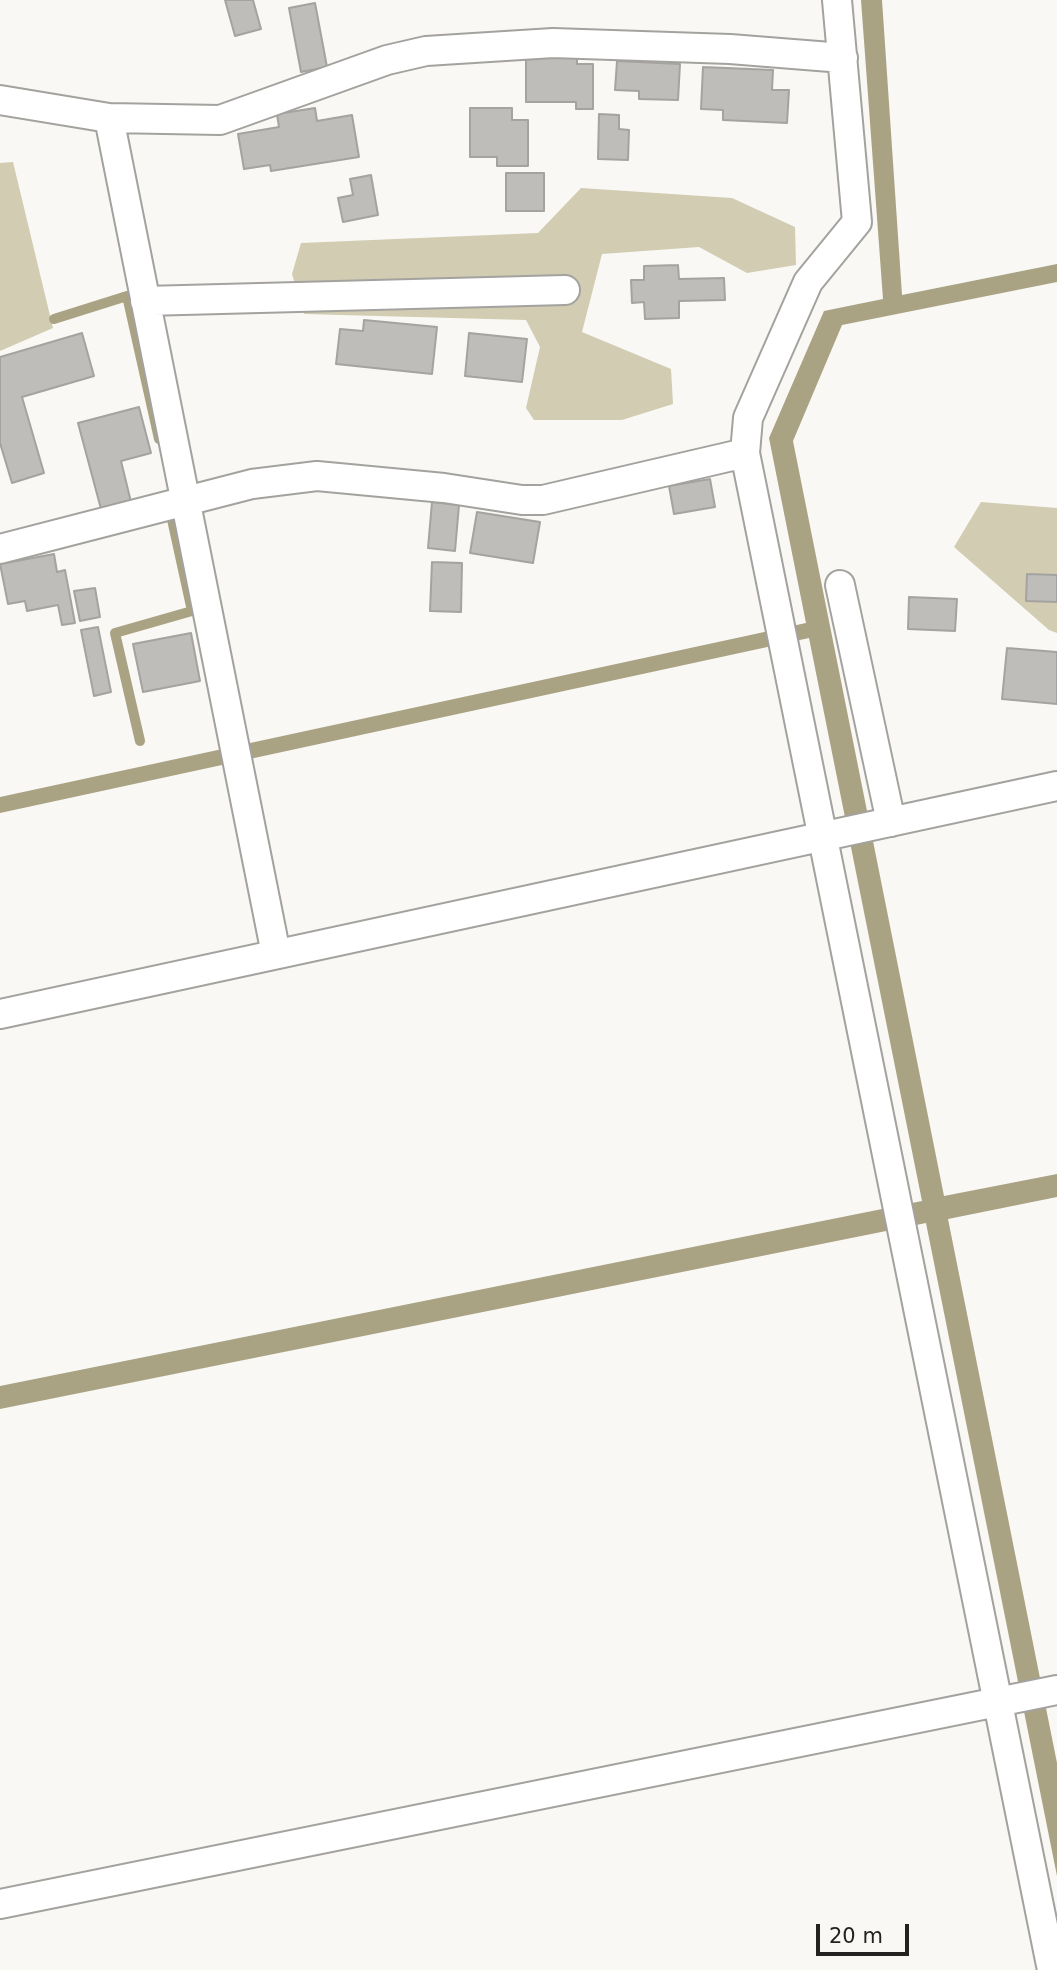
<!DOCTYPE html>
<html>
<head>
<meta charset="utf-8">
<style>
  body { margin:0 }
  #map { position:relative; width:1057px; height:1970px; overflow:hidden; background:#f9f8f4; font-family:"DejaVu Sans",sans-serif }
  canvas { display:block }
  .scale { position:absolute; left:816px; top:1924px; width:93px; height:32px; box-sizing:border-box; border:4px solid #232221; border-top:0; padding-left:9px; font-size:21px; line-height:24px; white-space:nowrap; color:#232221; -webkit-text-stroke:5px #f9f8f4; paint-order:stroke }
</style>
</head>
<body>
<div id="map">
<canvas width="1057" height="1970"></canvas>
<div class="scale">20 m</div>
</div>
<script>
const ctx = document.querySelector('canvas').getContext('2d');
ctx.lineJoin = 'round';
function paint(path, color) { ctx.fillStyle = color; ctx.fill(path, 'evenodd'); }
const poly = rows => new Path2D(rows.map(r => 'M' + r).join(''));
function strokePath(path, color, width, dash) { ctx.strokeStyle = color; ctx.lineWidth = width; ctx.lineCap = dash ? 'butt' : 'round'; ctx.setLineDash(dash || []); ctx.stroke(path); }
const green = poly([
  [13,162,53,328,0,351,0,163],
  [581,188,732,198,795,227,796,265,747,273,699,247,602,254,582,332,671,369,673,404,622,420,534,420,526,408,540,347,526,320,304,314,292,274,301,243,538,233],
  [981,502,1057,508,1057,633,1049,630,954,547]
]);
const water = poly([
  [861,0,882,0,902,295,1057,264,1057,282,842,325,793,441,944,1196,1057,1174,1057,1197,948,1219,1057,1763,1057,1876,926,1223,0,1409,0,1386,922,1201,809,638,0,813,0,797,806,623,769,438,824,311,883,299]
]);
const stream = poly([
  [54,319,127,296,159,439],
  [140,741,115,633,192,611,171,515]
]);
const building = poly([
  [225,0,253,0,261,29,235,36,225,0],
  [315,3,327,67,301,72,289,8,315,3],
  [526,56,577,56,577,64,593,64,593,109,576,109,576,102,526,102,526,56],
  [617,61,680,64,678,100,639,99,639,91,615,90,617,61],
  [703,67,773,70,772,90,789,90,787,123,723,120,723,110,701,109,703,67],
  [315,108,317,121,352,115,359,157,271,171,270,165,244,169,238,134,279,127,277,114,315,108],
  [470,108,512,108,512,120,528,120,528,166,497,166,497,157,470,157,470,108],
  [599,114,619,115,619,129,629,130,628,160,598,159,599,114],
  [506,173,544,173,544,211,506,211,506,173],
  [371,175,378,215,343,222,338,198,353,195,350,179,371,175],
  [678,265,679,279,724,278,725,300,679,301,679,318,645,319,644,302,632,303,631,280,644,280,644,266,678,265],
  [364,320,437,327,432,374,336,364,340,329,363,331,364,320],
  [82,333,94,376,22,397,44,473,12,483,0,443,0,357,82,333],
  [469,333,527,339,522,382,465,376,469,333],
  [139,407,151,453,121,461,131,502,101,509,78,423,139,407],
  [710,479,715,507,674,514,669,486,710,479],
  [432,502,459,505,455,551,428,548,432,502],
  [477,512,540,522,533,563,470,553,477,512],
  [54,554,57,572,65,570,75,623,62,625,58,605,27,611,25,601,8,604,0,564,54,554],
  [432,562,462,563,461,612,430,611,432,562],
  [1027,574,1057,575,1057,602,1026,601,1027,574],
  [95,588,100,617,80,621,74,591,95,588],
  [909,597,957,599,955,631,908,629,909,597],
  [98,627,111,692,94,696,81,630,98,627],
  [191,633,200,681,143,692,133,644,191,633],
  [1007,648,1057,652,1057,704,1002,699,1007,648]
]);
const minor = poly([
  [837,0,857,222,808,282,748,418,745,453,1052,1970],
  [0,100,109,118,220,120,387,60,426,51,553,43,730,49,843,58],
  [109,118,276,954],
  [145,301,565,290],
  [0,549,252,484,317,476,444,488,522,500,543,500,745,453],
  [840,585,891,822],
  [0,1014,1057,786],
  [0,1904,1057,1690]
]);
paint(green, '#d1ccb2');
paint(water, '#a9a283');
strokePath(stream, '#a9a283', 10);
paint(building, '#bebdb9');
strokePath(building, '#a4a39f', 2);
strokePath(minor, '#a3a29e', 32);
strokePath(minor, '#fff', 28);
</script>
</body>
</html>
